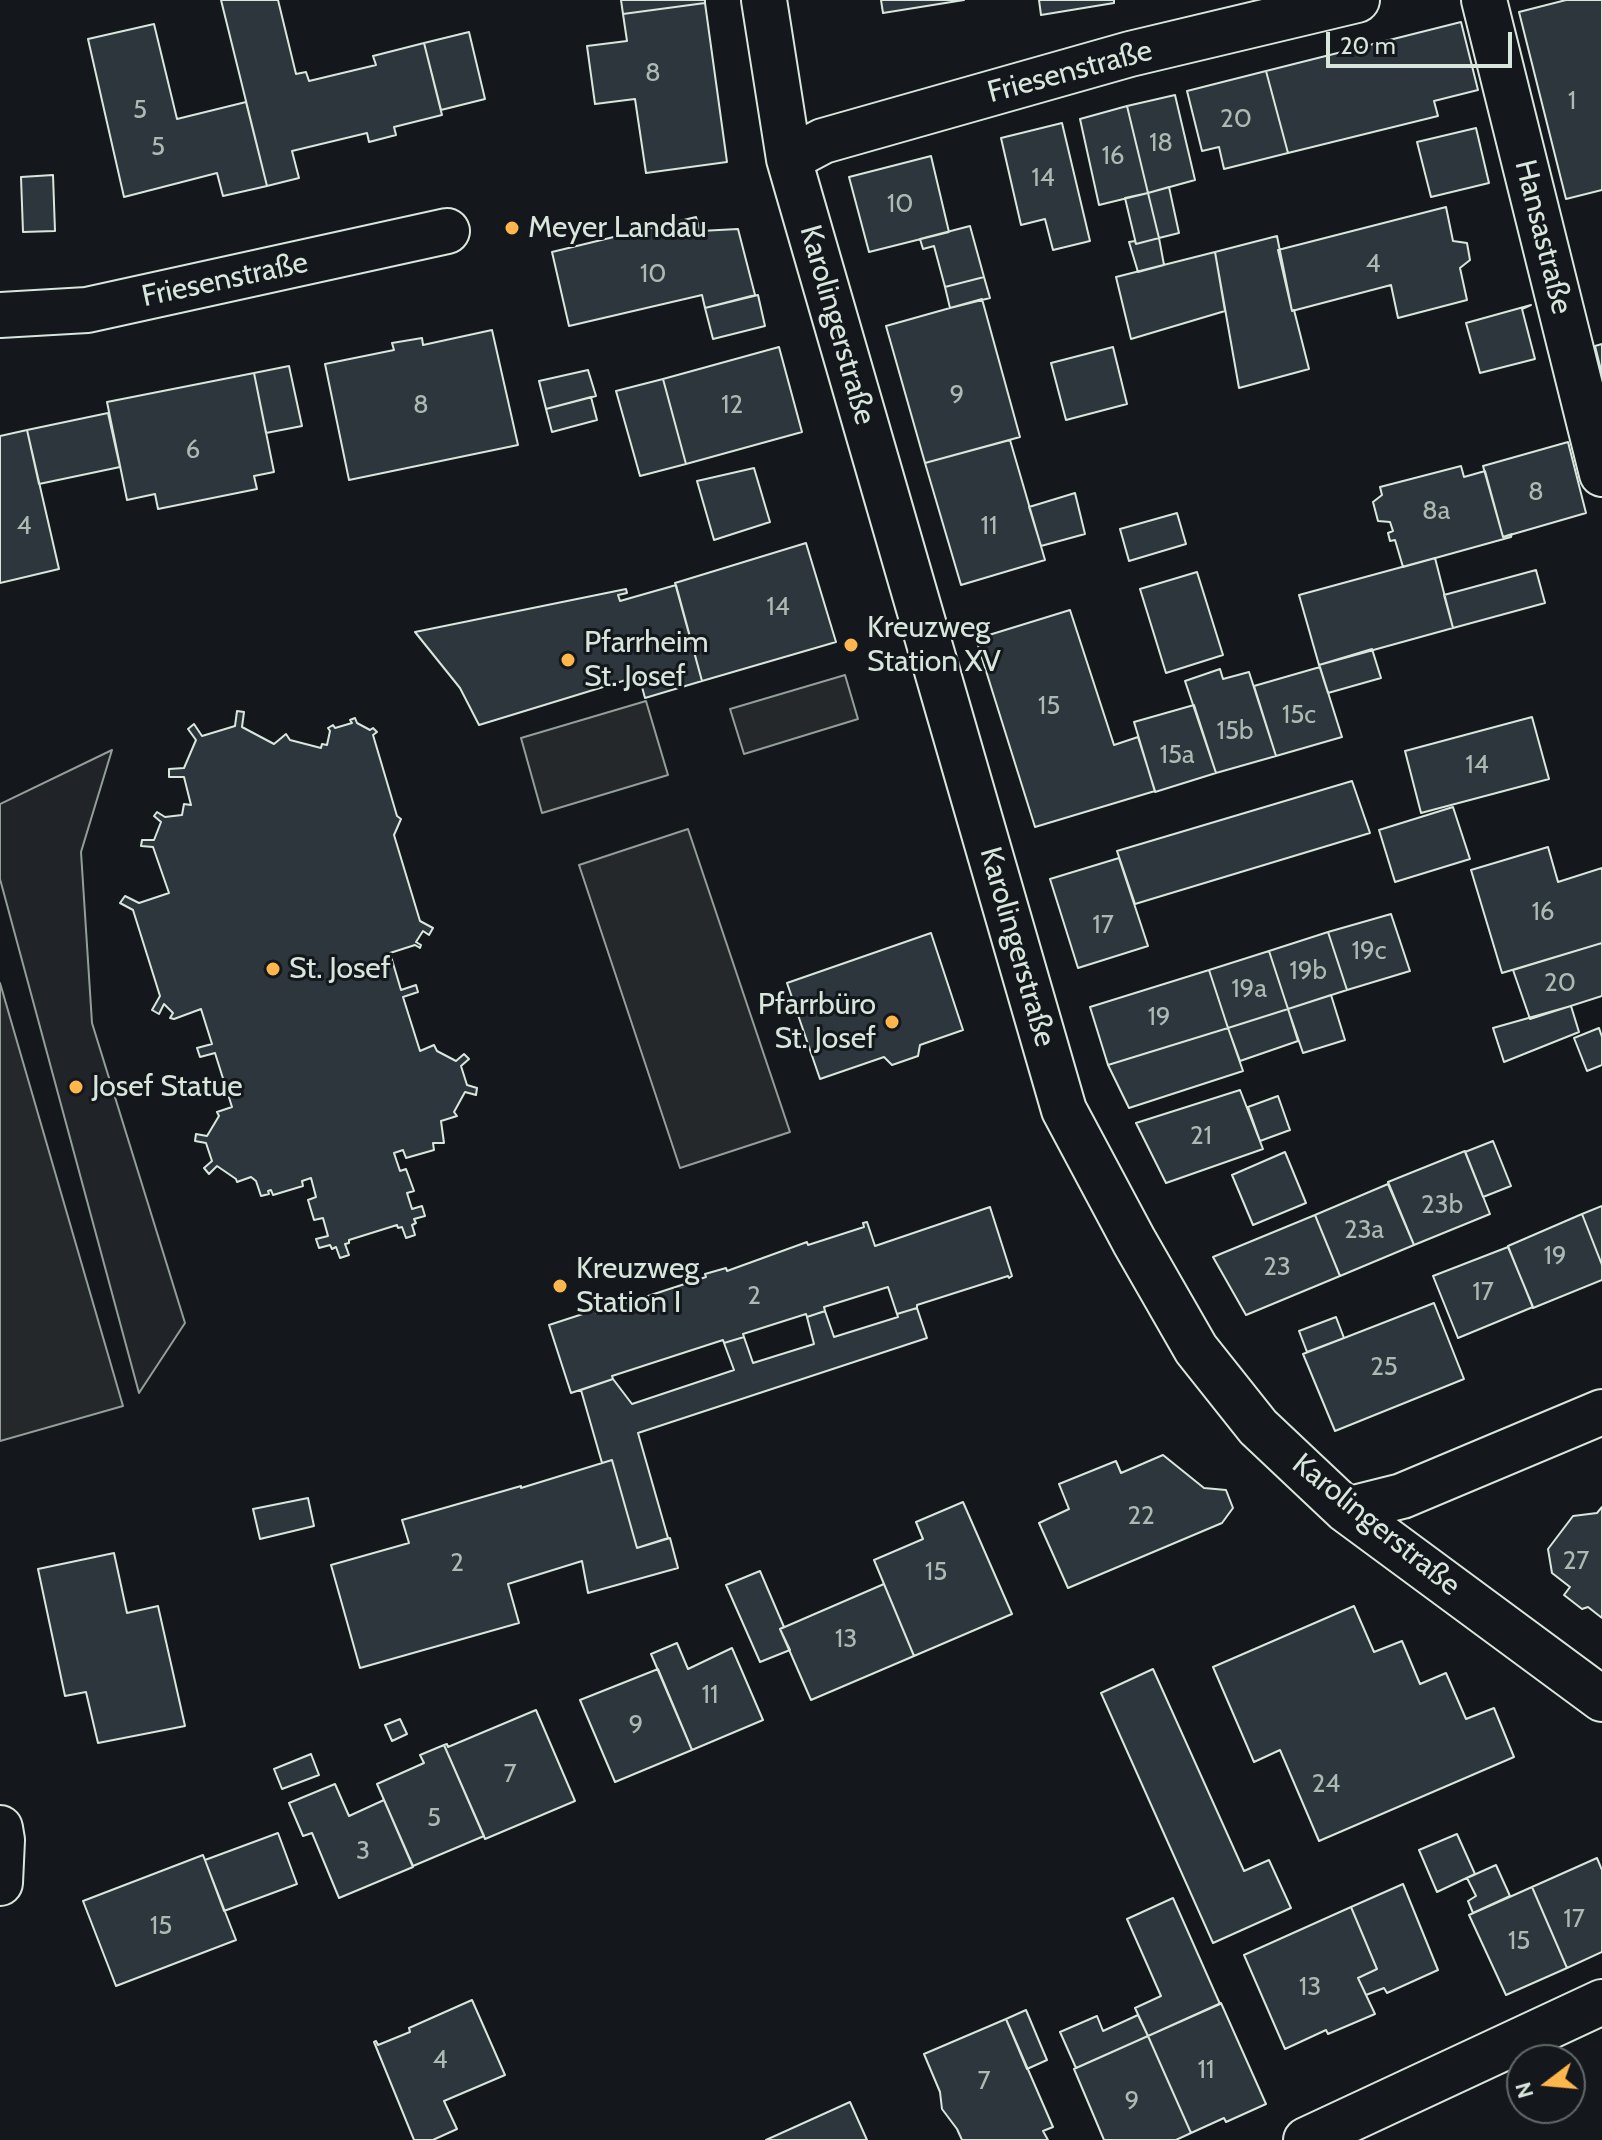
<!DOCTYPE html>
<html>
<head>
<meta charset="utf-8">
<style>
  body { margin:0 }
  #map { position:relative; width:1602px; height:2140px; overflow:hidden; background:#14181c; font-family:Cabin,sans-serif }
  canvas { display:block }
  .north { position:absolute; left:1506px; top:2044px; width:80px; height:80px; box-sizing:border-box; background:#14181c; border:2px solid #626a69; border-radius:50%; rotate:254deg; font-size:22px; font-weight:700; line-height:32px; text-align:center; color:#d8e6dc }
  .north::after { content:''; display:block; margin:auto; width:28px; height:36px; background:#ffb74d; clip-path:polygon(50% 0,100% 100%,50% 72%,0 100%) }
  .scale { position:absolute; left:1326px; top:32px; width:186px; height:36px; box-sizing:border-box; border:4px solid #d8e6dc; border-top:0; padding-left:10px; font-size:24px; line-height:28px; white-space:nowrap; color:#d8e6dc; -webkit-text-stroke:6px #14181c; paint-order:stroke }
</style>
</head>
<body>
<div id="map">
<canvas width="1602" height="2140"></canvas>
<div class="north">N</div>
<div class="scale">20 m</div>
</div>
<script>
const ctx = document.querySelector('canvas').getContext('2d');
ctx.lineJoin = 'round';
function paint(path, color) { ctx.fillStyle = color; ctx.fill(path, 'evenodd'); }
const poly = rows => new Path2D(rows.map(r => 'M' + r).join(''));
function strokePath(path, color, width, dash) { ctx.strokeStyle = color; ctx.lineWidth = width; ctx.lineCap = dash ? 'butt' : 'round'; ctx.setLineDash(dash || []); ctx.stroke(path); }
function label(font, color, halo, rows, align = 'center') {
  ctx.font = font + ' Cabin,sans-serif'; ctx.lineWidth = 6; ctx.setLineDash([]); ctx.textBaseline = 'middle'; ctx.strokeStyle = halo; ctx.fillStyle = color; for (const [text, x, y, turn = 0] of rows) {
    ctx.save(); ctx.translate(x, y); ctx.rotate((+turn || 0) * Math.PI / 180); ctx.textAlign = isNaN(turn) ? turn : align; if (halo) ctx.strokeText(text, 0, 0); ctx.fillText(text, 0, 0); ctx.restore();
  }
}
const green = poly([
  [112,750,81,852,92,1023,185,1323,139,1393,0,879,0,804,112,750]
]);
const parking = poly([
  [845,675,858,719,744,754,730,709,845,675],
  [646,701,668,775,542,813,521,738,646,701],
  [688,829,790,1132,680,1168,579,865,688,829],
  [0,983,123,1406,0,1441,0,983]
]);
const building = poly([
  [221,0,278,0,296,74,306,72,309,81,376,65,373,56,424,43,442,115,394,127,396,135,369,142,367,133,292,151,299,178,267,186,221,0],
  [621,0,705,0,705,3,623,14,621,0],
  [881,0,964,0,883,13,881,0],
  [1039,0,1114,0,1114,3,1041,15,1039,0],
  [1566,0,1602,0,1602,190,1566,199,1519,12,1566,0],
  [705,3,727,162,646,173,635,99,595,104,587,46,627,41,623,14,705,3],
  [1461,22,1478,90,1434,101,1438,116,1288,153,1266,71,1461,22],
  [154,24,177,119,246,102,267,186,223,196,217,173,124,197,88,39,154,24],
  [469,32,485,99,441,110,424,43,469,32],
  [1266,71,1288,153,1224,169,1219,147,1202,151,1187,91,1266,71],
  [1175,95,1195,180,1148,193,1127,106,1175,95],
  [1127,106,1148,193,1099,205,1080,119,1127,106],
  [1062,123,1090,241,1053,250,1045,219,1021,225,1001,138,1062,123],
  [1476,128,1489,183,1431,197,1417,142,1476,128],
  [931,156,949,232,869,252,849,177,931,156],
  [53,175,55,231,23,232,21,177,53,175],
  [1169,187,1179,233,1159,238,1148,193,1169,187],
  [1148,193,1159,238,1136,244,1125,198,1148,193],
  [1446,207,1453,241,1467,243,1470,260,1460,268,1467,300,1398,318,1391,285,1292,311,1278,250,1446,207],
  [696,217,700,231,738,229,755,295,705,308,702,295,569,326,552,252,696,217],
  [970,226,984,277,945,287,934,246,923,249,920,239,970,226],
  [1277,236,1292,311,1294,310,1309,369,1239,388,1215,252,1277,236],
  [1159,238,1164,265,1138,272,1129,242,1135,241,1136,244,1159,238],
  [1215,252,1225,311,1131,339,1116,277,1215,252],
  [984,277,990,298,950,308,945,287,984,277],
  [758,295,765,326,713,339,705,308,758,295],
  [982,299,1020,437,925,463,886,326,982,299],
  [1531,305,1522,309,1535,359,1480,373,1466,323,1531,305],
  [492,330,518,445,349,480,325,364,394,350,392,343,422,338,423,345,492,330],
  [1602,344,1602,374,1595,346,1602,344],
  [779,347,802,432,686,464,663,379,779,347],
  [1113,347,1127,404,1066,420,1051,363,1113,347],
  [289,366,302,426,266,433,254,373,289,366],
  [588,370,596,396,546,409,539,381,588,370],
  [254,373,274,472,254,476,257,489,158,509,155,494,127,500,107,402,254,373],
  [663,379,686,464,640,476,616,391,663,379],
  [591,397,597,420,552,432,546,409,591,397],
  [108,413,120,467,39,484,27,430,108,413],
  [27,430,59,569,0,583,0,436,27,430],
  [1010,440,1045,560,961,585,925,463,1010,440],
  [1568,442,1586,513,1503,537,1483,466,1568,442],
  [1461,466,1464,477,1485,471,1503,537,1512,534,1511,537,1403,567,1395,540,1390,541,1388,533,1393,531,1390,522,1378,521,1373,502,1382,495,1380,487,1461,466],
  [754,468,770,522,714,540,697,481,754,468],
  [1075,493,1085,534,1041,546,1029,507,1075,493],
  [1177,513,1186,544,1129,561,1120,529,1177,513],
  [806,543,836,642,702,681,675,583,806,543],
  [1435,558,1453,628,1319,665,1299,595,1435,558],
  [1536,570,1545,603,1453,628,1444,595,1536,570],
  [1197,572,1223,655,1166,673,1140,589,1197,572],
  [676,585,702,681,645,698,639,676,479,725,460,688,415,632,626,589,627,593,618,595,620,601,676,585],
  [1070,610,1114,745,1138,737,1155,791,1035,827,976,639,1070,610],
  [1372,649,1381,678,1328,693,1319,665,1372,649],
  [1320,667,1342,737,1276,756,1254,686,1320,667],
  [1220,669,1223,679,1249,672,1276,756,1216,773,1185,681,1220,669],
  [1194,705,1216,773,1155,792,1134,722,1194,705],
  [237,711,244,712,242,727,274,744,286,734,290,740,321,748,322,744,327,745,330,731,328,728,333,725,335,728,352,723,350,720,355,718,357,723,370,730,373,728,377,732,373,735,397,816,401,819,394,835,420,921,433,928,429,935,423,931,416,942,421,945,420,948,415,945,390,953,401,990,416,985,418,992,403,997,420,1051,434,1045,437,1051,456,1061,464,1054,469,1059,461,1066,467,1085,477,1088,476,1095,465,1092,454,1112,457,1116,441,1121,444,1143,433,1143,434,1150,406,1158,403,1150,394,1153,400,1171,406,1169,414,1191,407,1193,412,1209,422,1206,425,1216,414,1219,416,1223,412,1225,415,1235,406,1238,402,1227,398,1228,397,1225,349,1240,349,1243,345,1244,349,1255,340,1258,336,1247,332,1249,330,1245,319,1248,316,1239,328,1236,323,1218,314,1220,308,1200,316,1197,311,1178,302,1181,303,1186,273,1195,271,1190,268,1191,269,1194,261,1196,256,1181,251,1177,237,1182,236,1179,217,1166,209,1174,204,1168,212,1161,206,1143,195,1141,196,1134,207,1136,219,1116,217,1112,232,1107,215,1053,200,1057,197,1048,212,1044,201,1009,174,1019,170,1018,173,1013,164,1004,159,1014,152,1010,160,996,133,910,120,903,125,896,139,903,169,893,153,847,141,846,142,840,154,840,161,822,154,816,157,812,165,817,182,815,184,804,191,805,184,777,169,777,169,769,184,768,196,740,188,729,194,724,202,736,235,726,237,711],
  [1532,717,1549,779,1421,813,1405,751,1532,717],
  [1352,781,1370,833,1135,904,1117,851,1352,781],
  [1453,807,1470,859,1395,882,1379,830,1453,807],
  [1548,847,1558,882,1602,868,1602,943,1502,973,1471,870,1548,847],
  [1119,858,1148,946,1078,968,1050,879,1119,858],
  [1391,914,1410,971,1347,990,1328,932,1391,914],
  [1328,932,1347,990,1288,1009,1269,951,1328,932],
  [931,933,963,1030,920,1045,918,1056,892,1065,884,1057,820,1079,787,983,931,933],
  [1602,943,1602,996,1530,1019,1513,970,1602,943],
  [1269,951,1288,1009,1228,1028,1209,970,1269,951],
  [1209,970,1228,1028,1108,1065,1090,1007,1209,970],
  [1331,995,1345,1040,1303,1053,1288,1009,1331,995],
  [1571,1006,1579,1032,1504,1062,1493,1028,1571,1006],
  [1288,1009,1298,1041,1240,1061,1228,1028,1288,1009],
  [1228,1028,1243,1071,1129,1108,1108,1065,1228,1028],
  [1599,1028,1602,1037,1602,1065,1587,1071,1574,1038,1599,1028],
  [1240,1090,1263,1149,1166,1183,1136,1123,1240,1090],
  [1278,1096,1290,1130,1260,1141,1248,1107,1278,1096],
  [1493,1141,1511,1186,1483,1197,1465,1152,1493,1141],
  [1465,1151,1490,1214,1414,1245,1388,1182,1465,1151],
  [1285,1152,1306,1203,1253,1225,1232,1175,1285,1152],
  [1388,1184,1414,1245,1340,1276,1315,1215,1388,1184],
  [1602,1206,1602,1265,1582,1214,1602,1206],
  [990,1207,1012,1276,1009,1278,1008,1276,917,1305,917,1308,897,1314,888,1287,824,1307,825,1311,807,1317,806,1314,743,1334,744,1337,724,1343,723,1340,612,1376,613,1379,571,1393,549,1325,595,1310,596,1313,706,1277,705,1274,726,1268,727,1271,807,1242,808,1245,864,1227,863,1223,867,1222,875,1246,990,1207],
  [1582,1214,1602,1265,1602,1280,1533,1308,1508,1246,1582,1214],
  [1315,1215,1340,1276,1246,1315,1213,1257,1315,1215],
  [1508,1247,1533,1307,1458,1338,1433,1276,1508,1247],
  [1434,1303,1464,1379,1335,1431,1303,1354,1434,1303],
  [917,1308,927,1338,638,1433,668,1538,637,1548,612,1460,602,1463,581,1390,613,1379,632,1404,734,1370,724,1343,744,1337,753,1363,814,1344,807,1317,825,1311,834,1337,898,1317,897,1314,917,1308],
  [1336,1317,1344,1338,1307,1352,1299,1331,1336,1317],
  [1163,1455,1204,1488,1226,1490,1233,1508,1222,1523,1068,1588,1039,1523,1069,1509,1059,1484,1116,1461,1121,1473,1163,1455],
  [612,1460,637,1548,670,1538,678,1568,588,1593,582,1561,508,1584,519,1623,360,1668,331,1565,409,1543,402,1520,521,1486,521,1488,612,1460],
  [308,1498,314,1526,260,1539,253,1509,308,1498],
  [963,1502,1012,1614,914,1656,874,1560,923,1539,916,1522,963,1502],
  [1602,1507,1602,1618,1588,1607,1582,1609,1564,1595,1570,1587,1552,1573,1548,1549,1573,1516,1597,1513,1602,1507],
  [114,1553,127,1613,158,1606,185,1726,98,1743,86,1692,65,1696,38,1569,114,1553],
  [760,1571,784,1627,780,1629,790,1650,760,1662,726,1585,760,1571],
  [884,1584,914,1656,811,1700,780,1629,884,1584],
  [1354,1606,1374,1652,1402,1641,1420,1684,1446,1673,1466,1719,1494,1708,1514,1757,1319,1841,1280,1750,1254,1762,1213,1667,1354,1606],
  [677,1643,688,1669,732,1648,763,1720,692,1750,651,1654,677,1643],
  [658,1669,692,1750,615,1782,580,1700,658,1669],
  [1153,1669,1244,1871,1269,1860,1291,1908,1213,1943,1101,1693,1153,1669],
  [536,1710,575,1801,485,1839,444,1745,447,1744,448,1747,536,1710],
  [400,1719,407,1734,392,1741,385,1725,400,1719],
  [444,1745,484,1836,413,1866,377,1784,424,1763,420,1755,444,1745],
  [311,1754,319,1775,282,1789,274,1769,311,1754],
  [335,1784,349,1816,384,1800,413,1867,339,1898,312,1833,303,1836,289,1803,335,1784],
  [278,1833,297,1884,224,1911,205,1860,278,1833],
  [1457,1834,1475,1874,1437,1892,1419,1850,1457,1834],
  [203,1855,236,1940,116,1986,83,1901,203,1855],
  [1597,1858,1602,1870,1602,1952,1567,1968,1532,1887,1597,1858],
  [1496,1865,1510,1896,1473,1913,1468,1901,1476,1896,1467,1878,1496,1865],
  [1403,1884,1438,1970,1387,1993,1384,1988,1366,1995,1358,1978,1377,1969,1351,1907,1403,1884],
  [1532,1887,1567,1968,1506,1995,1469,1915,1532,1887],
  [1173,1898,1220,2004,1148,2036,1135,2008,1161,1996,1127,1919,1173,1898],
  [1351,1907,1377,1969,1358,1978,1375,2014,1328,2034,1326,2030,1285,2049,1244,1955,1351,1907],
  [472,2000,505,2075,444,2101,457,2129,433,2140,414,2140,374,2042,376,2041,378,2045,410,2032,409,2028,472,2000],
  [1221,2003,1266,2104,1226,2122,1224,2118,1191,2133,1148,2036,1221,2003],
  [1026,2010,1047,2060,1027,2069,1006,2019,1026,2010],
  [1138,2015,1148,2036,1076,2068,1060,2032,1097,2016,1103,2031,1138,2015],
  [1006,2019,1053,2127,1043,2131,1048,2140,962,2140,957,2129,942,2109,940,2092,924,2054,1006,2019],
  [1148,2036,1191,2133,1176,2140,1104,2140,1074,2069,1148,2036],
  [850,2102,867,2140,766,2140,850,2102]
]);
const minor = poly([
  [764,0,789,159,1064,1110,1134,1241,1196,1349,1258,1427,1346,1510,1602,1699],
  [1484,0,1602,474],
  [789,159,823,141,1130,54,1357,0],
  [0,315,87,310,447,231],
  [1346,1510,1402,1496,1602,1412],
  [1306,2140,1602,2002]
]);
const major = poly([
  [0,1828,2,1840,0,1883]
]);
const markers = [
  [512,228,8,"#ffb74d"],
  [851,645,8,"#ffb74d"],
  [568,660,8,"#ffb74d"],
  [273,969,8,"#ffb74d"],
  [892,1022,8,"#ffb74d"],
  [76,1087,8,"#ffb74d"],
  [560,1286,8,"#ffb74d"]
];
const numberNames = [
  ["8",653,73],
  ["1",1572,101],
  ["5",140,110],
  ["20",1236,119],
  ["18",1161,143],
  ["5",158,147],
  ["16",1113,156],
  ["14",1043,178],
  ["10",900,204],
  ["4",1373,264],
  ["10",653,274],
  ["9",957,395],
  ["8",421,405],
  ["12",732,405],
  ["6",193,450],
  ["8",1536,492],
  ["8a",1436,511],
  ["4",24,526],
  ["11",989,526],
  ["14",778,607],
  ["15",1049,706],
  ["15c",1299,715],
  ["15b",1235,731],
  ["15a",1177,755],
  ["14",1477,765],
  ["16",1543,912],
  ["17",1103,925],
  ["19c",1369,951],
  ["19b",1308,971],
  ["20",1560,983],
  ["19a",1249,989],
  ["19",1159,1017],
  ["21",1201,1136],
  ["23b",1442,1205],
  ["23a",1364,1230],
  ["19",1555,1256],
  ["23",1277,1267],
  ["17",1483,1292],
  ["2",754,1296],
  ["25",1384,1367],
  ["22",1141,1516],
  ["27",1576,1561],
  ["2",457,1563],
  ["15",936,1572],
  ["13",846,1639],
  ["11",710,1695],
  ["9",636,1725],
  ["7",510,1774],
  ["24",1326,1784],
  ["5",434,1818],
  ["3",363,1851],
  ["17",1574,1919],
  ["15",161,1926],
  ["15",1519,1941],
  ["13",1310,1987],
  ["4",440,2060],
  ["11",1206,2070],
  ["7",984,2081],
  ["9",1132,2101]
];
const streetNames = [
  ["Friesenstraße",1070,72,-15],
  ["Hansastraße",1543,237,76],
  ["Friesenstraße",225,280,-12],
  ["Karolingerstraße",837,325,74],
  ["Karolingerstraße",1017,947,74],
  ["Karolingerstraße",1376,1525,39]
];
const poiNames = [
  ["Meyer Landau",528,228],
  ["Kreuzweg",867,628],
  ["Station XV",867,662],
  ["Pfarrheim",584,643],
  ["St. Josef",584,677],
  ["St. Josef",289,969],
  ["Pfarrbüro",876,1005,"right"],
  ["St. Josef",876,1039,"right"],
  ["Josef Statue",92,1087],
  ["Kreuzweg",576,1269],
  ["Station I",576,1303]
];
paint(green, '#202428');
strokePath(green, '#939e99', 2);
paint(parking, '#24282b');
strokePath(parking, '#939e99', 2);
paint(building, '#2c363c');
strokePath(building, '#d8e6dc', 2);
strokePath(minor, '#d8e6dc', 48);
strokePath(major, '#d8e6dc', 48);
strokePath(minor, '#14181c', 44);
strokePath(major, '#14181c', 44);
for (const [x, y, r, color] of markers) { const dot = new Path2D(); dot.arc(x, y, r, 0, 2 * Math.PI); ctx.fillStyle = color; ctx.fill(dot); strokePath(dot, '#14181c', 3); }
label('26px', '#adbab4', null, numberNames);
label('30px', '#d8e6dc', '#14181c', streetNames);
label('30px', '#d8e6dc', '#14181c', poiNames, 'left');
</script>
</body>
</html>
